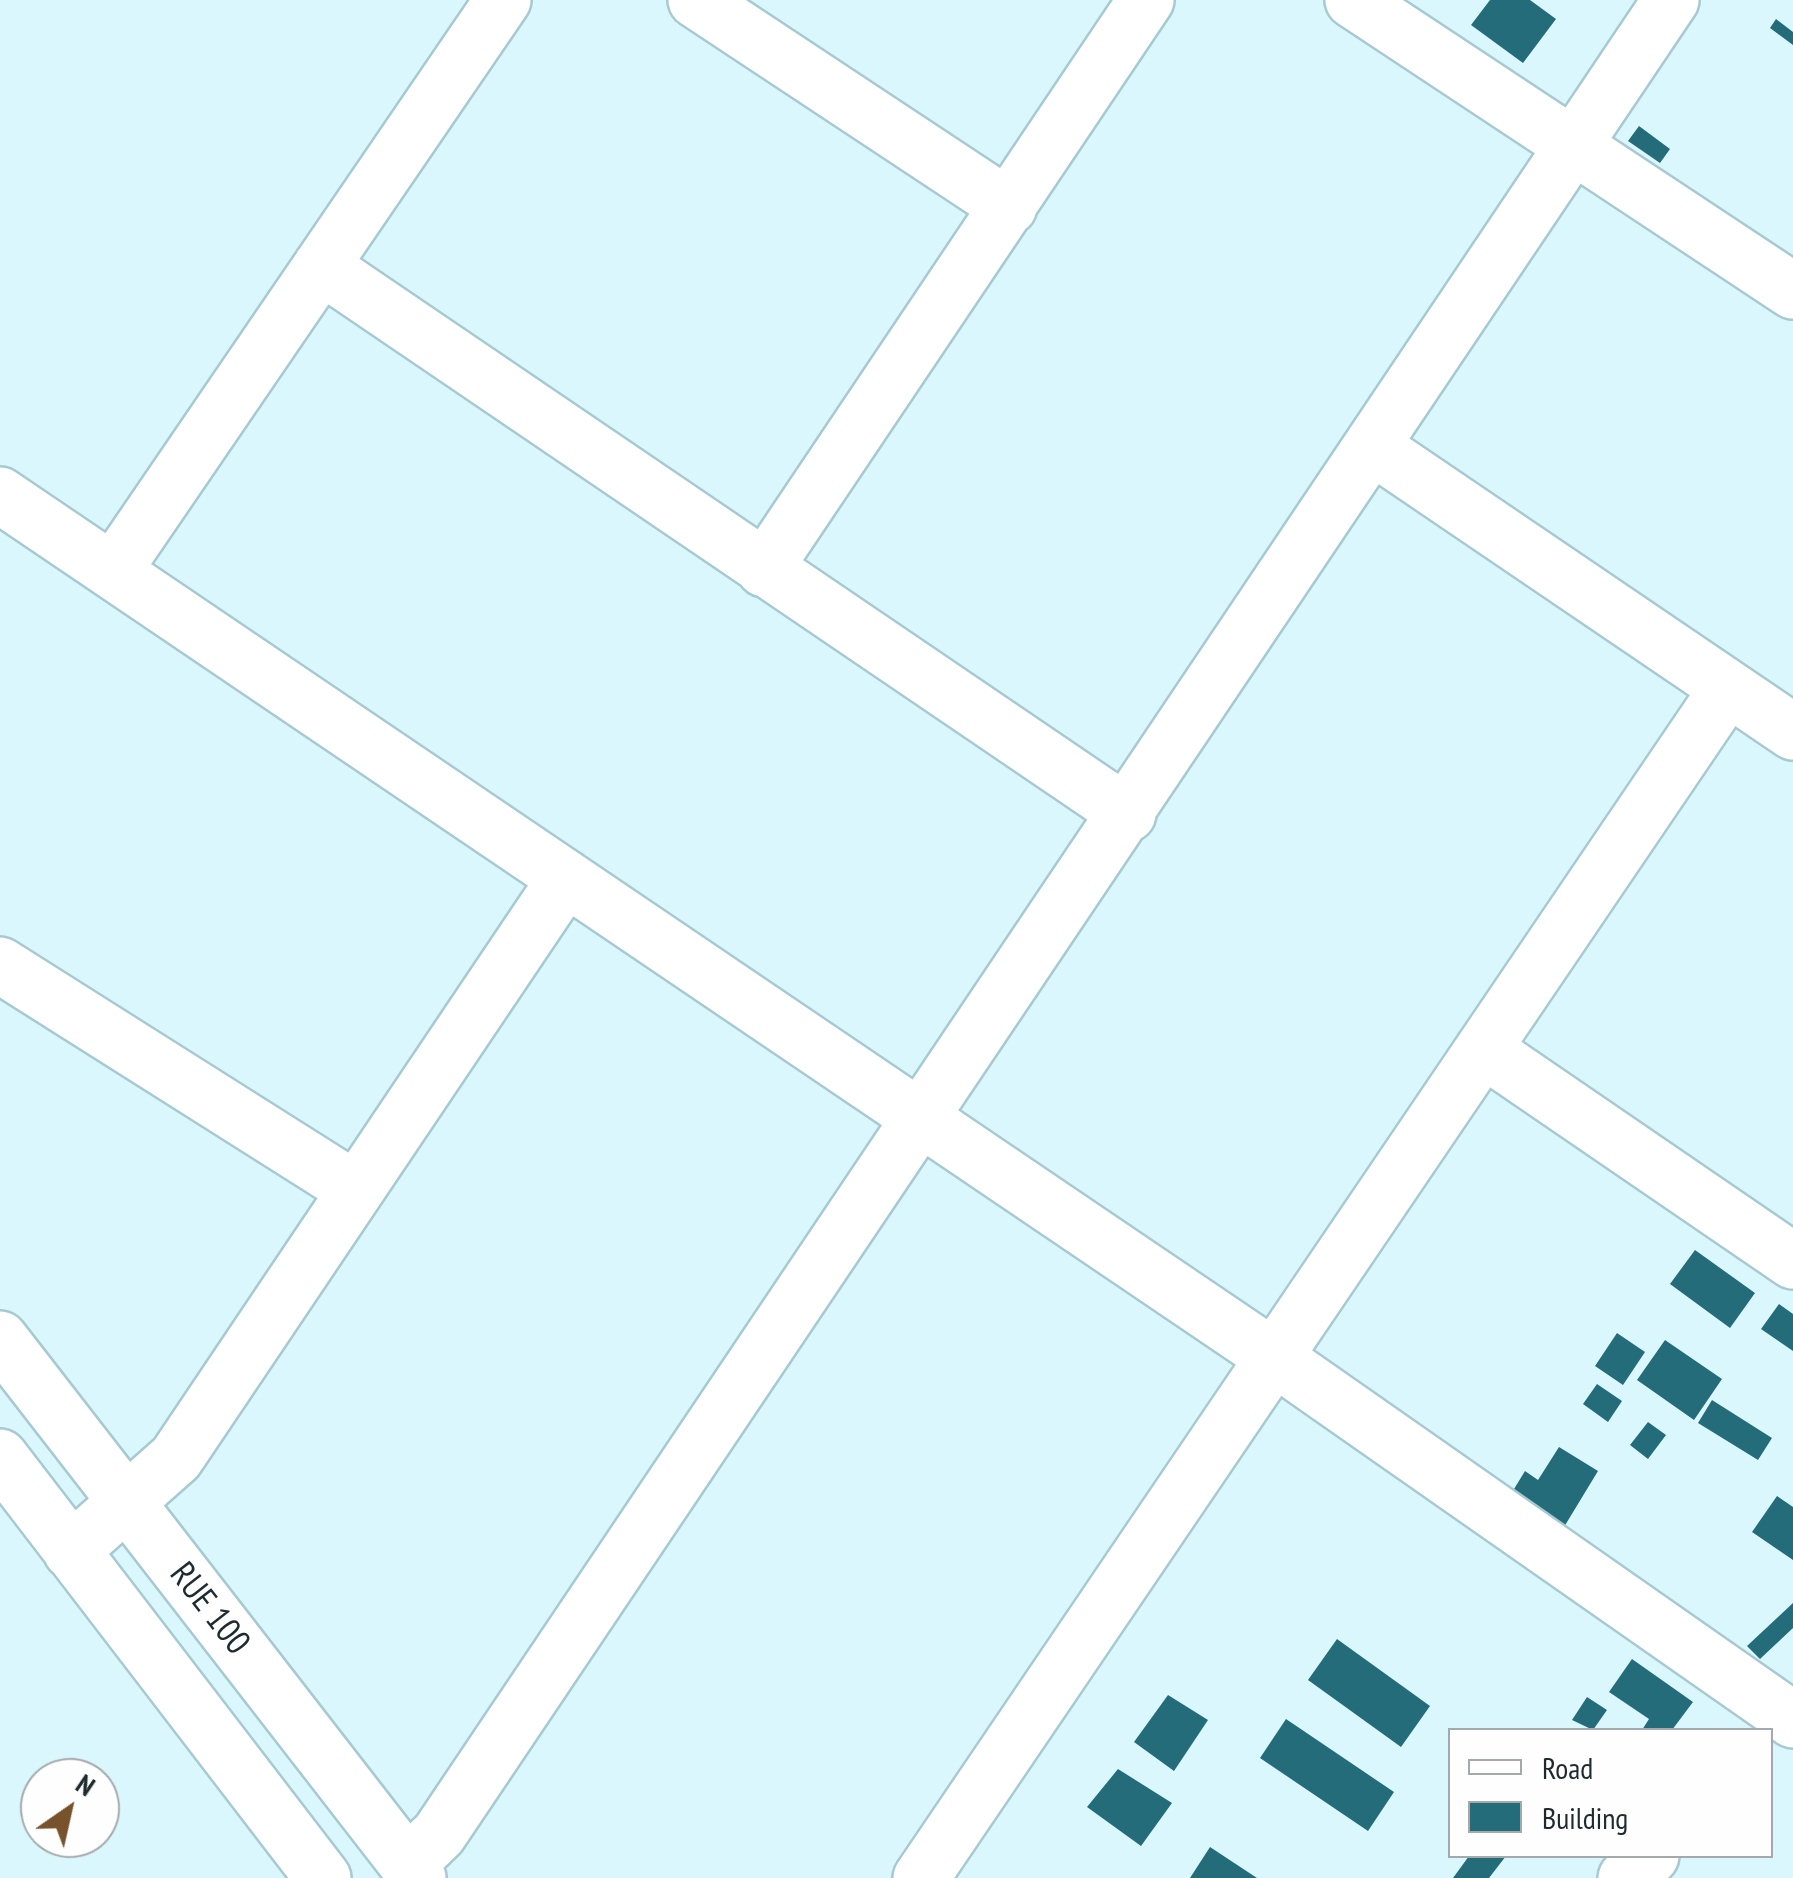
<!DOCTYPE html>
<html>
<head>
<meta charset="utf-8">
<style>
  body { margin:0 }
  #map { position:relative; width:1793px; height:1878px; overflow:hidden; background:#dbf7fe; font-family:"PT Sans Narrow",sans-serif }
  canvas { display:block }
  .legend { position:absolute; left:1448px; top:1728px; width:325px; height:130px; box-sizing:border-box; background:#fefefe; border:2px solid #a4aaab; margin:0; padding:12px 18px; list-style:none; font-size:30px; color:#1e2b2e }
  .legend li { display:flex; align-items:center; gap:20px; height:50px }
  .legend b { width:50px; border:2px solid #a4aaab }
  .north { position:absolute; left:20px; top:1758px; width:100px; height:100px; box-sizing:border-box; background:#fefefe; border:2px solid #a4aaab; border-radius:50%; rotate:34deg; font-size:28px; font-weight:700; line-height:40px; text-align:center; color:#1e2b2e }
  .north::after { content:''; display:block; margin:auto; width:35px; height:45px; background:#77522d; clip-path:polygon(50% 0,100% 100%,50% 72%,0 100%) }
</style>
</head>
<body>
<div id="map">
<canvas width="1793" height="1878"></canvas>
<ul class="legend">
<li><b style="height:12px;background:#fff"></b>Road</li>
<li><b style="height:28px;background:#246c7a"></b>Building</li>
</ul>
<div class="north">N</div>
</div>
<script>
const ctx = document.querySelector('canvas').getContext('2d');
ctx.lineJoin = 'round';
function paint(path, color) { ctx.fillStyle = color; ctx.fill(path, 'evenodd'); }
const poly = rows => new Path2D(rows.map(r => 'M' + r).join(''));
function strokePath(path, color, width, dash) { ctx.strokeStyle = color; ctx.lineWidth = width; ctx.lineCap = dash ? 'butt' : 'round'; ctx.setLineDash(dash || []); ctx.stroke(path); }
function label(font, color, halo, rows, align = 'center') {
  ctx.font = font + ' "PT Sans Narrow",sans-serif'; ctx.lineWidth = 10; ctx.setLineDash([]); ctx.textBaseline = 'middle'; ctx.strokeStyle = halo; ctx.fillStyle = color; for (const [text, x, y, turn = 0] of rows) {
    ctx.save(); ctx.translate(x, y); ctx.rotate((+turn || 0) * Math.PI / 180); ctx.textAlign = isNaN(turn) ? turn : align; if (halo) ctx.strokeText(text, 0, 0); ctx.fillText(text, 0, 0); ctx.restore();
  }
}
const building = poly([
  [1490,0,1530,0,1556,19,1523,63,1471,25],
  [1776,19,1793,32,1793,45,1770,28],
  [1639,126,1670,149,1660,163,1628,141],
  [1695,1250,1755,1293,1730,1328,1670,1284],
  [1779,1304,1793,1314,1793,1351,1761,1329],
  [1617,1333,1645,1352,1623,1385,1595,1366],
  [1665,1340,1722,1379,1694,1420,1637,1380],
  [1597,1384,1622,1401,1608,1422,1583,1404],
  [1712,1400,1772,1438,1758,1460,1698,1423],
  [1648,1422,1666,1435,1648,1459,1630,1445],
  [1559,1447,1598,1471,1564,1527,1511,1494,1525,1471,1538,1480],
  [1777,1496,1793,1507,1793,1560,1752,1532],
  [1793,1603,1793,1628,1760,1659,1747,1646],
  [1337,1639,1430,1706,1401,1747,1308,1680],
  [1632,1659,1693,1702,1672,1730,1642,1730,1649,1719,1609,1692],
  [1168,1695,1208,1720,1174,1771,1134,1742],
  [1587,1697,1607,1710,1593,1730,1572,1720],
  [1286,1719,1394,1792,1368,1831,1260,1758],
  [1118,1769,1172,1803,1141,1846,1087,1807],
  [1210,1847,1257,1878,1190,1878],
  [1469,1856,1506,1856,1489,1878,1453,1878]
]);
const minor = poly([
  [696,0,1009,207],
  [1353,0,1793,291],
  [321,266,1128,814],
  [1373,447,1793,732],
  [0,495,1275,1358,1793,1720],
  [764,569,1146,0],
  [113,571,503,0],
  [0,965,356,1190],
  [1483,1049,1793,1261],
  [0,1339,418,1878],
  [0,1457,323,1878],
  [71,1551,176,1458,566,878],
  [408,1864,439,1834,1671,0],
  [921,1878,1728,688],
  [1626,1878,1651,1856]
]);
const streetNames = [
  ["RUE 100",209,1609,52]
];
paint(building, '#246c7a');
strokePath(minor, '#a7c9d2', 60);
strokePath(minor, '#fff', 55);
label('35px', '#1e2b2e', '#fefefe', streetNames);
</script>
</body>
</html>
